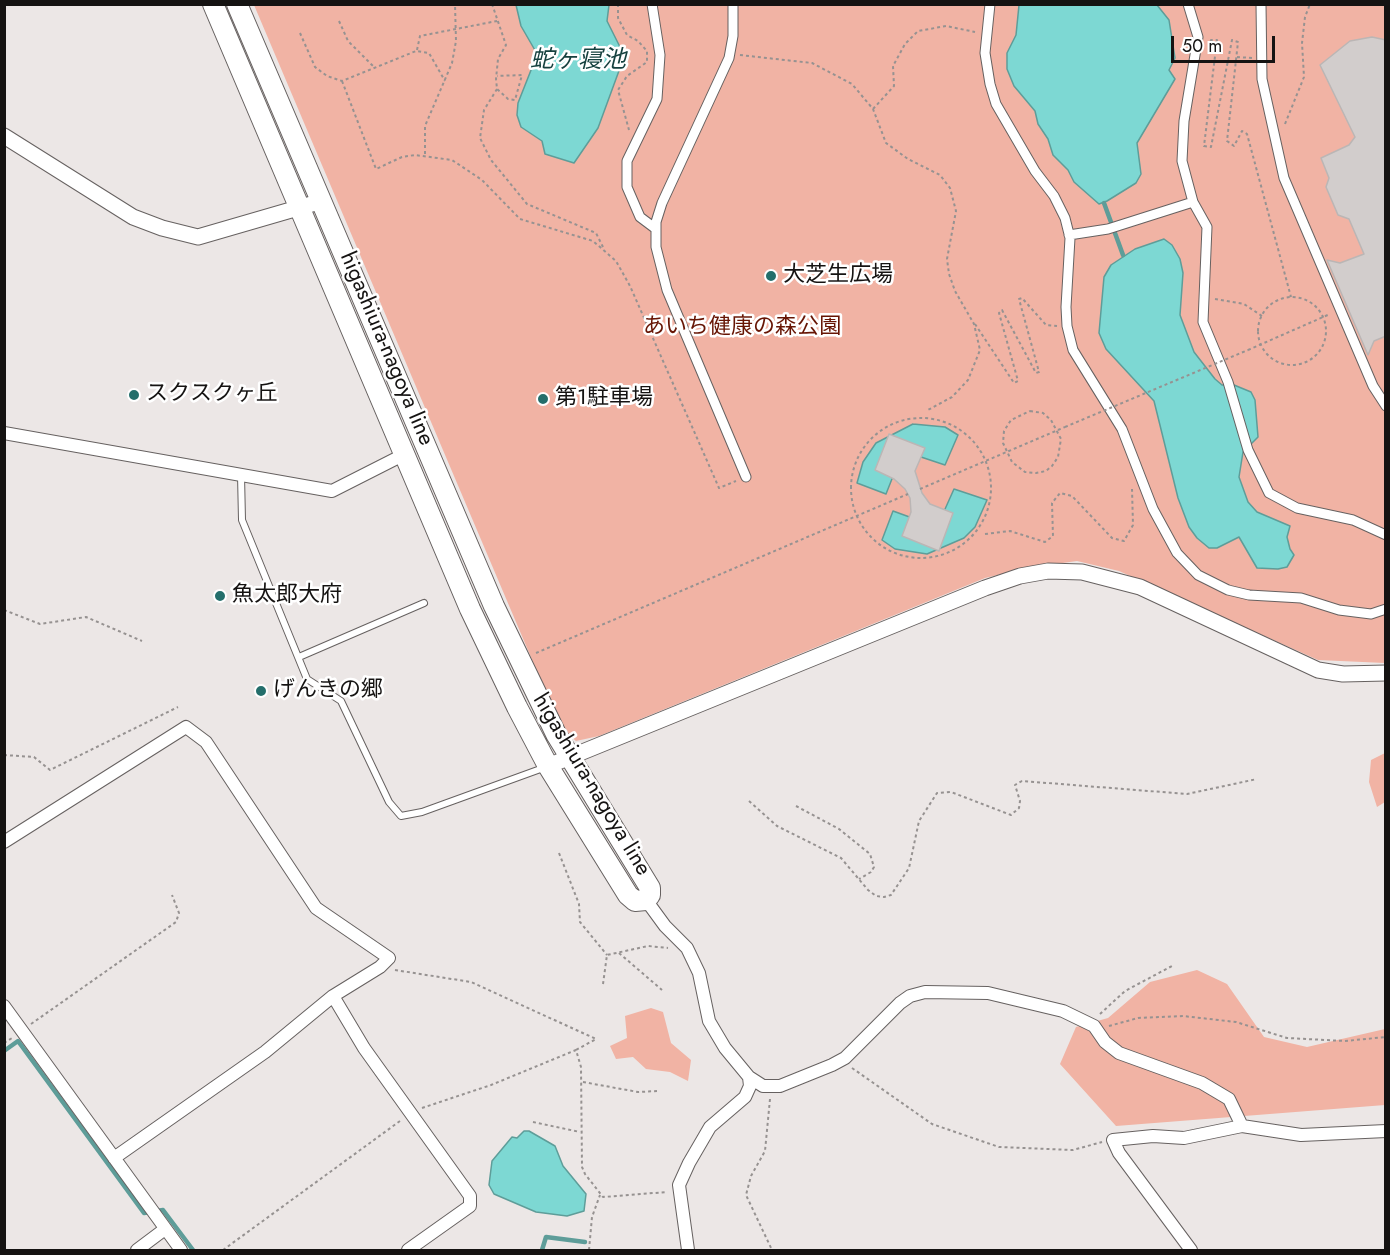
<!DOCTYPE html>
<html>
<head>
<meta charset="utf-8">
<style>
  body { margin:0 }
  #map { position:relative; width:1390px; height:1255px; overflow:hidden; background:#ece7e6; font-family:Jost,sans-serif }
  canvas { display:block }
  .frame { position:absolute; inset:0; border:6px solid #151312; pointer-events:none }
  .scale { position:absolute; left:1171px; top:36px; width:104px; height:27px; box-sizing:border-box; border:3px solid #151312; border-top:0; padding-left:8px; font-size:18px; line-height:21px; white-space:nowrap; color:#151312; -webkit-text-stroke:4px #fff; paint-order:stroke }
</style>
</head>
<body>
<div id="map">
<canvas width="1390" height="1255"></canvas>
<div class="frame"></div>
<div class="scale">50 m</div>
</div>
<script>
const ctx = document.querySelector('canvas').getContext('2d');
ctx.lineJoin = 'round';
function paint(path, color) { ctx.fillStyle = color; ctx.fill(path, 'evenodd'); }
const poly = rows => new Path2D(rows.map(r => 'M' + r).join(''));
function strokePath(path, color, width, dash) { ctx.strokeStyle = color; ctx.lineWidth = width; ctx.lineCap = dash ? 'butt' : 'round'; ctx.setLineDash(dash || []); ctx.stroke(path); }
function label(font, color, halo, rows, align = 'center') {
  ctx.font = font + ' Jost,"Noto Sans JP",sans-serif'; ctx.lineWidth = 5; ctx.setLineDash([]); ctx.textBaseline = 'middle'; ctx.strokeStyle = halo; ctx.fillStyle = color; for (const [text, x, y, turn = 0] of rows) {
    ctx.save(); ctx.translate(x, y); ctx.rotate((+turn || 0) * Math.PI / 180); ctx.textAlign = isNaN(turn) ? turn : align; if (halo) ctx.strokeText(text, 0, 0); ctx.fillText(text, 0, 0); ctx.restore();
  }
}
const green = poly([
  [254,5,1385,5,1385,663,1318,660,1119,571,1077,561,1027,568,985,578,599,736,576,741,561,728],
  [1385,753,1385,802,1377,807,1369,782,1371,760],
  [1197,970,1227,984,1264,1037,1307,1047,1385,1029,1385,1105,1116,1126,1060,1064,1076,1027,1108,1018,1150,982],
  [651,1008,663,1012,671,1043,691,1060,688,1081,670,1072,646,1069,633,1057,616,1059,610,1046,627,1038,625,1016]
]);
const water = poly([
  [516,5,609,5,607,21,621,49,620,68,598,128,574,163,545,154,542,141,521,127,517,115,518,103,535,60,536,52,521,26,516,5],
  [1019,5,1157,5,1169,20,1175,58,1169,70,1175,79,1137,143,1141,174,1136,183,1107,201,1099,204,1074,182,1068,170,1053,155,1048,139,1038,124,1035,111,1014,86,1007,69,1007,53,1016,35,1019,5],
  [1164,239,1172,245,1180,259,1183,273,1180,315,1194,352,1215,379,1222,385,1234,385,1251,392,1255,400,1258,437,1243,452,1239,477,1248,502,1257,512,1290,526,1287,537,1290,549,1294,555,1287,567,1278,569,1257,568,1239,537,1217,548,1209,548,1197,538,1189,527,1178,498,1154,401,1106,349,1099,333,1104,277,1111,265,1135,249,1164,239],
  [913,424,945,427,958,435,945,465,903,451,886,494,857,483,863,462,876,443,913,424],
  [954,489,987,500,975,527,964,538,927,554,895,549,882,540,893,511,937,527,954,489],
  [524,1131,529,1131,555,1146,563,1166,586,1194,584,1211,567,1216,536,1212,494,1194,489,1185,492,1161,512,1137,517,1138,524,1131]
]);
const stream = poly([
  [1104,203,1123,255],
  [4,1051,18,1041,144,1213,163,1210,193,1250],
  [542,1250,546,1237,585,1242]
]);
const building = poly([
  [1372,37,1386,40,1386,336,1374,341,1368,355,1327,260,1340,263,1364,254,1349,219,1338,215,1326,187,1329,178,1321,158,1349,145,1355,137,1320,65,1350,41,1372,37],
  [889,434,925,448,915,471,922,493,930,504,953,513,939,551,902,536,911,512,910,498,905,489,894,479,875,470,889,434]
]);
const path = poly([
  [492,4,506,45,498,59,496,79,497,89,508,99,515,100,522,75,497,76],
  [618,4,618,18,627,35,638,41,647,51,647,62,627,76,618,90,629,130],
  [339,21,348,41,375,68],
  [300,33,315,67,327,76,342,81,416,51,429,53,445,81],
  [1209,47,1211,40,1217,40,1204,146,1211,147,1232,40,1238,42,1227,141,1234,146,1242,131,1247,134,1291,297],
  [417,50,420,36,497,21],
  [740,55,812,63,852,84,873,109,886,143,908,159,940,175,950,188,956,211,947,259,949,274,955,291,974,324,980,350,968,380,952,397,926,411],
  [1237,57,1252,58],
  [342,81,376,169,402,157,415,155,452,160,482,180,520,219,593,241,616,261,630,286,719,488,736,481],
  [497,89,484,110,480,138,491,160,527,204,596,233,603,247],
  [873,109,894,86,893,66,905,44,918,31,946,26,975,32],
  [1285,124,1304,77,1302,43,1305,17,1310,4],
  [425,154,425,126,452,63,456,41,455,4],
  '1258 331a34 34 0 1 1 68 0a34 34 0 1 1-68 0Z',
  [1215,299,1244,304,1262,316],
  [975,324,1014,383,1018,381,999,313,1002,310,1036,373,1039,372,1019,299,1022,298,1046,325,1057,326],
  [1248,350,1330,314],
  [1030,411,1043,413,1051,420,1061,439,1058,457,1052,466,1046,471,1036,473,1025,472,1012,462,1003,443,1004,431,1011,420,1030,411],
  '851 488a70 70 0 1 1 140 0a70 70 0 1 1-140 0Z',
  [920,489,1065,427],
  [985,534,1010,531,1045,542,1053,536,1052,503,1060,493,1072,496,1112,538,1124,541,1133,525,1132,489],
  [4,610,40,624,86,617,142,641],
  [536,653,908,494],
  [4,755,34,757,50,770,178,707],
  [749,801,777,826,841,858,868,890,876,896,884,897,891,895,909,868,919,821,937,793,951,792,1011,815,1019,808,1020,801,1015,785,1022,781,1187,794,1257,779],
  [796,806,839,829,870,854,874,867,871,872,859,879],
  [559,853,579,904,580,922,607,955],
  [619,953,662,990],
  [395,970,471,982,596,1039,576,1050],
  [603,984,607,955,648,946,668,948],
  [1100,1014,1125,991,1172,966],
  [31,1024,176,922,179,913,172,895],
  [1109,1026,1138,1018,1183,1016,1236,1022,1287,1038,1345,1041,1386,1037],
  [4,1043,12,1038],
  [852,1068,932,1124,999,1147,1073,1150,1102,1142],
  [583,1082,638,1092,657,1091],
  [770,1099,765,1151,751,1176,746,1195,772,1250],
  [422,1108,491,1085,576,1050,581,1067,582,1167,585,1174,603,1197,667,1192],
  [533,1122,580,1132],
  [223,1250,400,1121],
  [589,1250,592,1217,600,1195]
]);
const service = poly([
  [241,475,242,520,307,679,341,701,389,802,401,816,422,812,546,767],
  [299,657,424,603]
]);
const pedestrian = poly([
  [652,4,660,55,657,99,627,161,627,187,640,217,656,229],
  [733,4,733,36,729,58,662,203,656,222,656,247,667,290,746,477],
  [990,4,985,53,990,84,996,104,1035,171,1054,196,1065,218,1070,238,1066,307,1067,326,1073,350,1122,429,1153,509,1177,553,1198,575,1228,590,1249,595,1301,598,1339,610,1371,614,1386,609],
  [1188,4,1198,37,1184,121,1182,161,1193,202,1207,227,1203,322,1228,382,1248,450,1269,493,1297,508,1353,520,1386,535],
  [1261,4,1262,79,1284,178,1373,386,1386,406],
  [1069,235,1108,229,1193,202]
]);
const minor = poly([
  [4,433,332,491,405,454],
  [4,842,186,727,206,742,316,908,389,958,380,967,333,996,265,1052,114,1158],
  [646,900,665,926,687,948,699,973,709,1021,725,1048,749,1077],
  [333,996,364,1048,470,1196,470,1206,408,1250],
  [4,1006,181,1250],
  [137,1250,165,1229],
  [688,1250,679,1185,689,1163,710,1127,745,1097,750,1086,749,1077,763,1086,780,1086,832,1065,845,1058,900,1003,910,996,925,992,988,993,1063,1011,1094,1026,1105,1042,1119,1053,1202,1083,1229,1099,1242,1126],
  [1191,1250,1119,1153,1113,1140,1153,1136,1184,1138,1242,1126,1301,1135,1386,1131]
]);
const tertiary = poly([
  [4,136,133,217,162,228,198,237,322,201],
  [548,766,985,588,1020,576,1048,571,1082,572,1140,587,1318,670,1343,674,1386,673]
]);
const primary = poly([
  [213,4,470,609,517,707,548,766,628,895,635,901,646,900,650,895,650,888,556,734,494,606,237,4]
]);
const pathBridge = poly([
  [1065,427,1248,350]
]);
const markers = [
  [771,276,6,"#246e6b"],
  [134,395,6,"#246e6b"],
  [543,399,6,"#246e6b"],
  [220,596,6,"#246e6b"],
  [261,691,6,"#246e6b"]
];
const poiNames = [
  ["大芝生広場",783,276],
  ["スクスクヶ丘",146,395],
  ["第1駐車場",555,399],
  ["魚太郎大府",232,596],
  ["げんきの郷",273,691]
];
const parkNames = [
  ["あいち健康の森公園",742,328]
];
const streetNames = [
  ["higashiura-nagoya line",386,349,67],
  ["higashiura-nagoya line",591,785,59]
];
const waterNames = [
  ["蛇ヶ寝池",578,61]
];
paint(green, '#f1b3a4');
paint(water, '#7dd8d3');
strokePath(water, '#5e9d99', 1.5);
strokePath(stream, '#5e9d99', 4.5);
paint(building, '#d2cdcc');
strokePath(building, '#bbb6b5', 1.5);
strokePath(service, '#666160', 8);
strokePath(pedestrian, '#666160', 11);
strokePath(minor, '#666160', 14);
strokePath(tertiary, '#666160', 17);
strokePath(primary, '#666160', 22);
strokePath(path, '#969291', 2, [3, 3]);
strokePath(service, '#fff', 6);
strokePath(pedestrian, '#fff', 9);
strokePath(minor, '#fff', 12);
strokePath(tertiary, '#fff', 15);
strokePath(primary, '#fff', 20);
strokePath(pathBridge, '#969291', 2, [3, 3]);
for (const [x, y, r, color] of markers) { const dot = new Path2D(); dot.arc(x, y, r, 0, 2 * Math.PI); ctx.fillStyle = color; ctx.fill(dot); strokePath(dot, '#fff', 2); }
label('22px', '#151312', '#fff', poiNames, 'left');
label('22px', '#671504', '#fff', parkNames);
label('22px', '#151312', '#fff', streetNames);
label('italic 24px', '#16413f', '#fff', waterNames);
</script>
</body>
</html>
